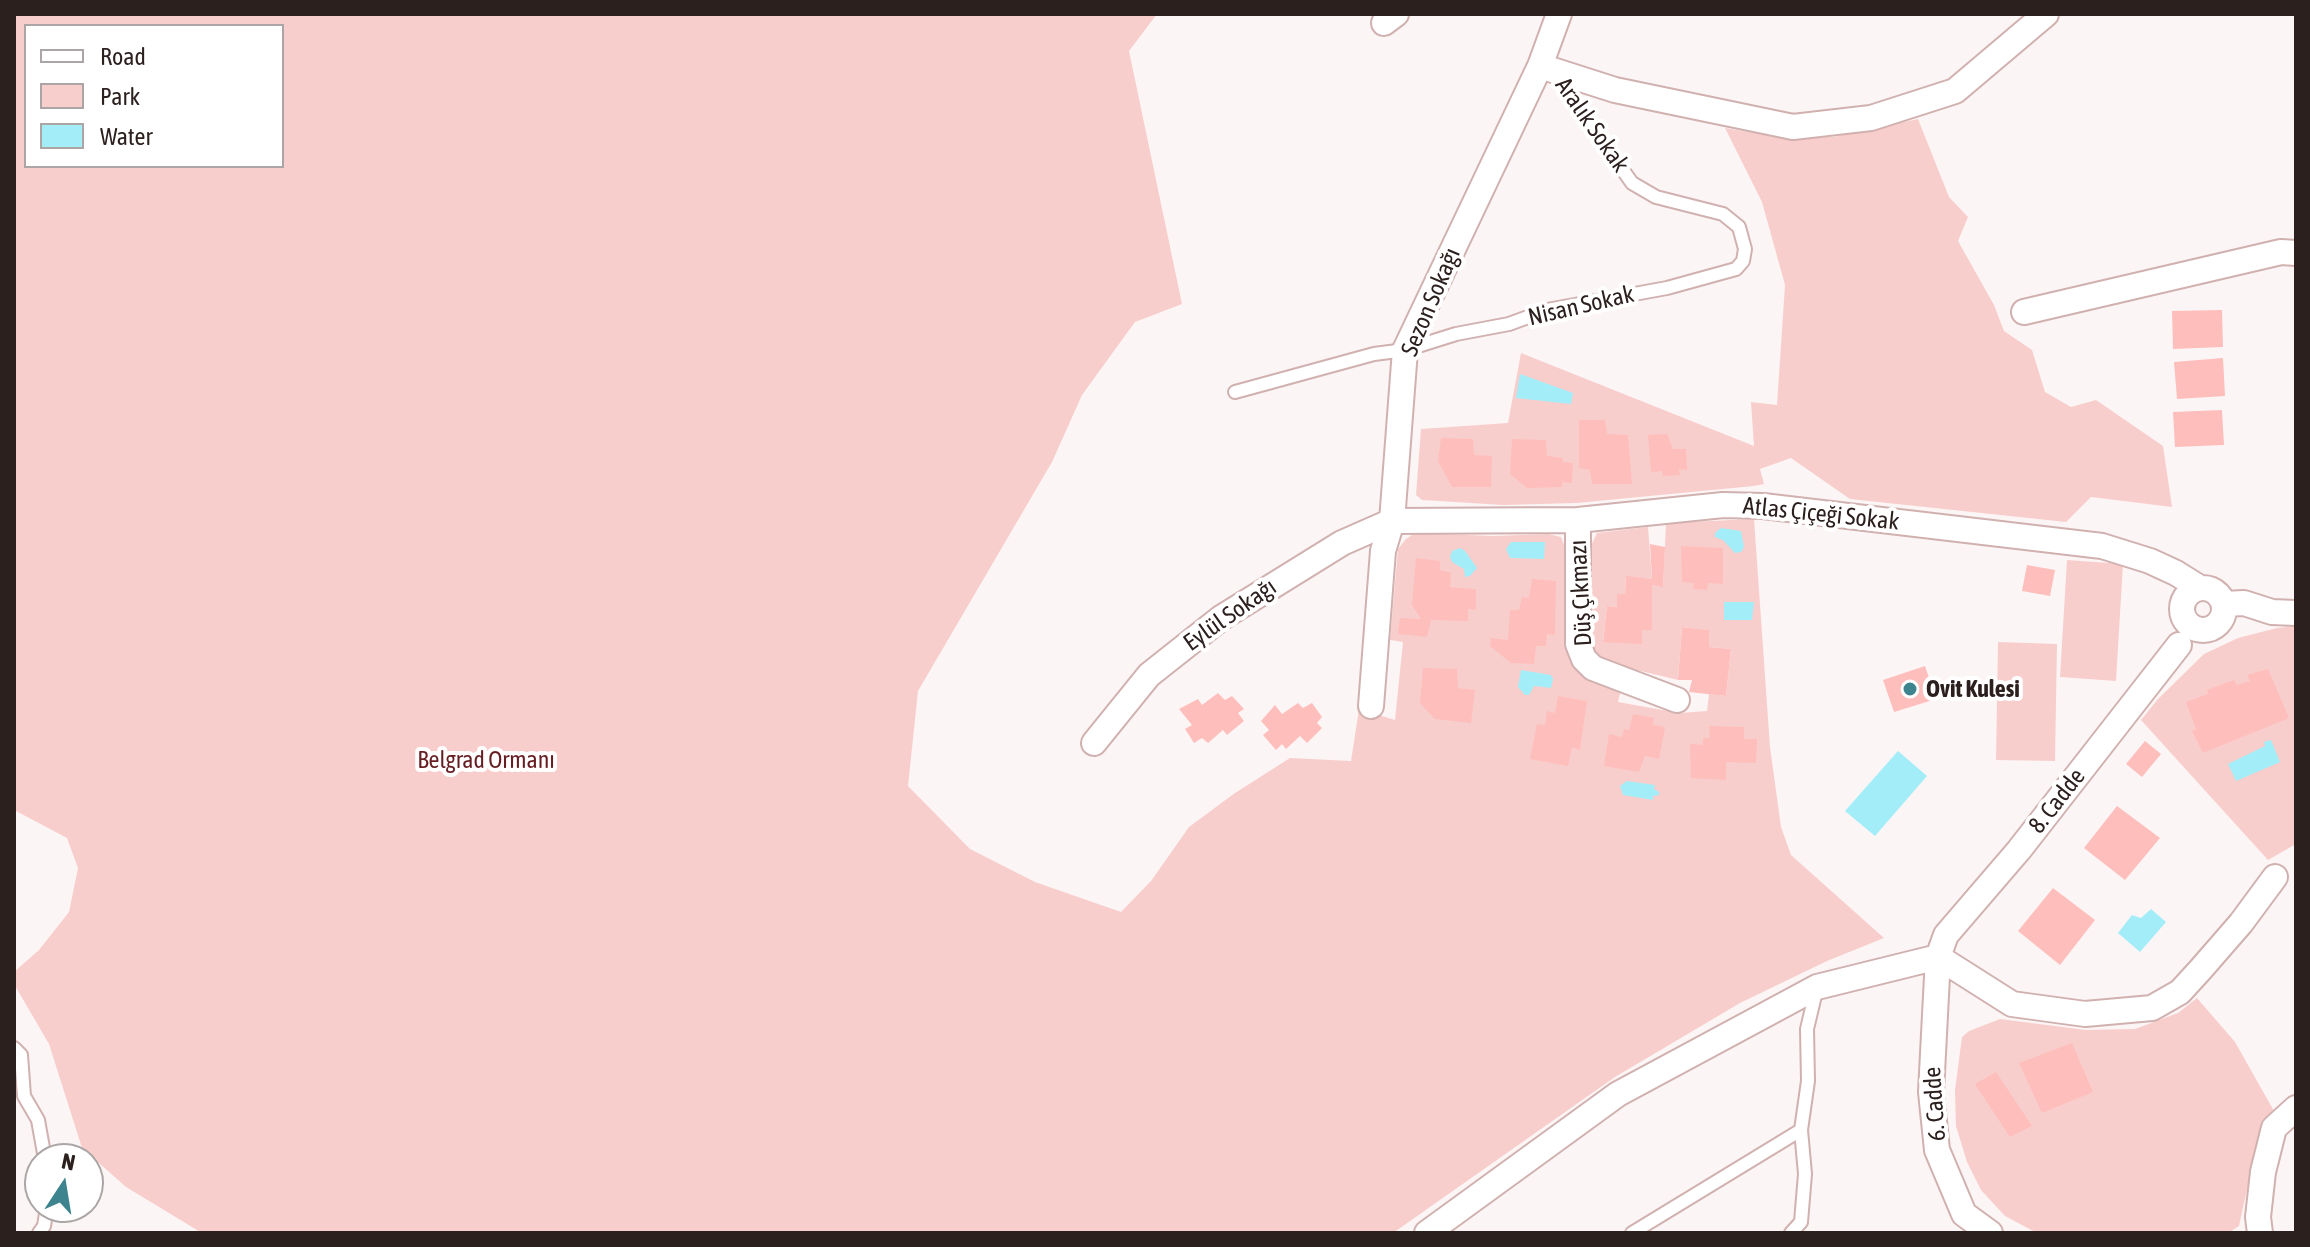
<!DOCTYPE html>
<html>
<head>
<meta charset="utf-8">
<style>
  body { margin:0 }
  #map { position:relative; width:2310px; height:1247px; overflow:hidden; background:#fcf5f5; font-family:"Asap Condensed",sans-serif }
  canvas { display:block }
  .frame { position:absolute; inset:0; border:16px solid #2c201f; pointer-events:none }
  .legend { position:absolute; left:24px; top:24px; width:260px; height:144px; box-sizing:border-box; background:#fff; border:2px solid #aba6a5; margin:0; padding:10px 14px; list-style:none; font-size:24px; color:#2c201f }
  .legend li { display:flex; align-items:center; gap:16px; height:40px }
  .legend b { width:40px; border:2px solid #aba6a5 }
  .north { position:absolute; left:24px; top:1143px; width:80px; height:80px; box-sizing:border-box; background:#fff; border:2px solid #aba6a5; border-radius:50%; rotate:12deg; font-size:22px; font-weight:700; line-height:32px; text-align:center; color:#2c201f }
  .north::after { content:''; display:block; margin:auto; width:28px; height:36px; background:#3d848e; clip-path:polygon(50% 0,100% 100%,50% 72%,0 100%) }
</style>
</head>
<body>
<div id="map">
<canvas width="2310" height="1247"></canvas>
<div class="frame"></div>
<ul class="legend">
<li><b style="height:10px;background:#fff"></b>Road</li>
<li><b style="height:22px;background:#f8cecc"></b>Park</li>
<li><b style="height:22px;background:#a3edf9"></b>Water</li>
</ul>
<div class="north">N</div>
</div>
<script>
const ctx = document.querySelector('canvas').getContext('2d');
ctx.lineJoin = 'round';
function paint(path, color) { ctx.fillStyle = color; ctx.fill(path, 'evenodd'); }
const poly = rows => new Path2D(rows.map(r => 'M' + r).join(''));
function strokePath(path, color, width, dash) { ctx.strokeStyle = color; ctx.lineWidth = width; ctx.lineCap = dash ? 'butt' : 'round'; ctx.setLineDash(dash || []); ctx.stroke(path); }
function label(font, color, halo, rows, align = 'center') {
  ctx.font = font + ' "Asap Condensed",sans-serif'; ctx.lineWidth = 8; ctx.setLineDash([]); ctx.textBaseline = 'middle'; ctx.strokeStyle = halo; ctx.fillStyle = color; for (const [text, x, y, turn = 0] of rows) {
    ctx.save(); ctx.translate(x, y); ctx.rotate((+turn || 0) * Math.PI / 180); ctx.textAlign = isNaN(turn) ? turn : align; if (halo) ctx.strokeText(text, 0, 0); ctx.fillText(text, 0, 0); ctx.restore();
  }
}
const green = poly([
  [14,14,1157,14,1129,51,1182,304,1135,322,1082,395,1052,462,918,691,908,786,970,849,1035,882,1121,912,1151,881,1189,827,1235,793,1290,758,1351,761,1359,709,1395,720,1403,642,1390,640,1398,549,1406,539,1415,533,1493,536,1548,534,1561,537,1567,553,1569,649,1575,669,1583,675,1621,689,1618,702,1679,713,1707,711,1709,694,1726,696,1731,649,1709,647,1708,630,1682,627,1678,680,1616,665,1597,656,1588,641,1588,552,1597,533,1648,527,1652,579,1626,577,1625,594,1617,594,1617,607,1607,606,1603,641,1642,643,1642,630,1652,629,1652,585,1663,586,1666,523,1754,519,1770,747,1781,827,1791,855,1884,938,1827,961,1740,1003,1615,1077,1393,1233,202,1233,126,1187,82,1148,49,1044,14,984,14,972,39,950,69,912,78,868,67,838,14,810],
  [26,26,282,26,282,166,26,166],
  [1918,119,1949,197,1968,217,1958,241,1994,305,2004,331,2032,350,2045,392,2071,407,2096,400,2163,446,2172,507,2091,497,2066,522,1850,499,1791,458,1760,469,1764,484,1754,486,1577,503,1503,505,1422,500,1416,495,1421,429,1508,423,1521,353,1754,446,1751,402,1777,405,1785,285,1762,202,1725,128,1772,136,1833,137],
  [2067,560,2123,564,2116,681,2060,677],
  [2296,626,2296,844,2268,860,2141,720,2158,699,2204,654,2238,638,2277,628],
  [1998,642,2057,644,2055,761,1996,760],
  [2197,998,2235,1042,2274,1111,2261,1125,2239,1226,2228,1233,2037,1233,2005,1216,1981,1190,1967,1162,1956,1126,1955,1090,1962,1037,1969,1031,2000,1019,2086,1030,2135,1029,2178,1013]
]);
const water = poly([
  [1520,374,1573,393,1571,404,1516,398],
  [1721,528,1741,531,1744,547,1741,552,1735,553,1723,540,1715,537,1715,533],
  [1511,542,1545,542,1544,559,1510,558,1506,549],
  [1460,548,1465,551,1477,568,1470,576,1465,577,1464,569,1452,562,1450,557,1452,551],
  [1724,602,1754,602,1752,620,1724,620],
  [1521,670,1551,675,1553,679,1551,688,1534,686,1529,695,1525,695,1518,687],
  [2271,740,2280,762,2236,781,2228,764,2265,746,2264,742],
  [1898,751,1927,776,1875,836,1845,811],
  [1627,781,1655,785,1654,789,1659,792,1659,795,1653,796,1653,800,1623,795,1620,786],
  [2151,909,2166,922,2140,952,2118,933,2132,915,2141,918]
]);
const building = poly([
  [2222,310,2223,347,2173,349,2172,311],
  [2223,358,2225,396,2177,399,2174,362],
  [2222,410,2224,445,2175,447,2173,412],
  [1579,420,1605,420,1607,434,1628,435,1632,484,1592,484,1590,470,1579,468],
  [1667,434,1673,449,1686,449,1687,470,1679,469,1680,475,1663,476,1662,471,1651,472,1648,435],
  [1441,438,1473,439,1474,455,1492,456,1491,487,1452,487,1438,461],
  [1512,439,1546,440,1547,456,1563,458,1563,462,1573,463,1572,483,1562,482,1562,487,1527,488,1510,474],
  [1650,544,1665,547,1663,587,1652,585,1652,630,1642,630,1642,644,1603,642,1607,606,1617,607,1617,594,1625,594,1626,576,1652,579],
  [1681,546,1723,548,1723,584,1708,583,1707,590,1693,589,1694,583,1682,582],
  [1416,558,1440,561,1440,570,1451,573,1450,587,1476,589,1476,610,1468,609,1468,621,1431,620,1427,637,1398,634,1400,618,1421,619,1412,605],
  [2027,565,2055,570,2050,596,2022,591],
  [1532,579,1556,581,1555,635,1547,634,1546,646,1536,646,1534,664,1511,663,1490,646,1491,638,1508,640,1510,610,1519,610,1522,597,1529,598],
  [1682,627,1709,630,1709,647,1731,649,1726,696,1689,692,1692,680,1678,680],
  [1925,666,1936,699,1894,712,1883,680],
  [1423,668,1457,669,1458,688,1475,690,1471,723,1435,719,1420,703],
  [2268,669,2289,718,2203,753,2192,731,2196,729,2186,702,2208,694,2207,690,2234,680,2237,685,2250,681,2247,675],
  [1218,693,1225,700,1232,696,1244,709,1238,713,1244,721,1227,735,1223,730,1208,743,1202,738,1194,743,1185,729,1192,725,1179,709,1198,699,1202,705],
  [1558,696,1587,701,1580,750,1572,747,1568,766,1530,759,1537,724,1545,725,1547,711,1555,713],
  [1298,703,1303,708,1312,703,1322,717,1317,723,1322,728,1307,743,1300,736,1286,749,1282,744,1276,750,1263,735,1269,730,1261,721,1275,705,1282,714],
  [1633,714,1654,718,1653,725,1665,727,1659,759,1645,756,1639,772,1604,766,1609,734,1622,737,1624,729,1629,730],
  [1709,726,1744,727,1744,739,1757,739,1756,763,1726,762,1726,780,1691,778,1690,744,1703,745,1703,738,1710,738],
  [2145,741,2161,754,2142,777,2126,764],
  [2117,806,2160,838,2125,880,2084,848],
  [2053,888,2095,920,2060,965,2018,931],
  [2072,1043,2093,1092,2042,1113,2019,1063],
  [1996,1072,2032,1126,2010,1137,1975,1084]
]);
const lane = poly([
  [1235,392,1374,354,1405,350,1456,334,1509,324,1547,310,1667,288,1736,269,1743,261,1745,249,1739,227,1723,214,1656,197,1632,183,1556,75],
  [14,1048,21,1055,24,1096,38,1120,45,1159],
  [39,1233,44,1226,47,1207],
  [1632,1233,1801,1130],
  [1791,1233,1801,1222,1805,1174,1801,1130,1808,1081,1807,1029,1817,987]
]);
const street = poly([
  [1384,23,1396,14],
  [1540,66,1615,90,1793,127,1871,118,1955,91,2046,14],
  [2024,312,2281,252,2296,253],
  [1578,520,1578,644,1584,659,1593,668,1677,700],
  '2182 609a21 21 0 1 1 42 0a21 21 0 1 1-42 0Z',
  [2224,604,2244,603,2272,612,2296,613],
  [1371,706,1383,551,1392,521,1405,350,1540,66,1559,14],
  [1094,743,1149,675,1221,618,1342,543,1392,521,1578,520,1723,505,1763,506,2102,546,2150,561,2176,573,2200,588],
  [1427,1233,1618,1094,1817,987,1938,957,2012,1004,2085,1014,2152,1008,2180,992,2201,969,2241,923,2275,877],
  [1990,1233,1964,1214,1937,1150,1931,1092,1938,957,1946,935,2019,850,2179,645],
  [2260,1233,2258,1217,2263,1172,2274,1128,2296,1108]
]);
const markers = [
  [1910,689,8,"#3d848e"]
];
const streetNames = [
  ["Aralık Sokak",1592,125,55],
  ["Sezon Sokağı",1431,302,-67],
  ["Nisan Sokak",1581,306,-13],
  ["Atlas Çiçeği Sokak",1821,514,6],
  ["Düş Çıkmazı",1581,593,-93],
  ["Eylül Sokağı",1230,615,-35],
  ["8. Cadde",2057,801,-52],
  ["6. Cadde",1935,1104,-94]
];
const poiNames = [
  ["Ovit Kulesi",1926,689]
];
const parkNames = [
  ["Belgrad Ormanı",486,760]
];
paint(green, '#f8cecc');
paint(water, '#a3edf9');
paint(building, '#febebc');
strokePath(lane, '#d0b1af', 16);
strokePath(street, '#d0b1af', 28);
strokePath(lane, '#fff', 12);
strokePath(street, '#fff', 24);
for (const [x, y, r, color] of markers) { const dot = new Path2D(); dot.arc(x, y, r, 0, 2 * Math.PI); ctx.fillStyle = color; ctx.fill(dot); strokePath(dot, '#fff', 3); }
label('24px', '#2c201f', '#fff', streetNames);
label('bold 24px', '#2c201f', '#fff', poiNames, 'left');
label('24px', '#671e23', '#fff', parkNames);
</script>
</body>
</html>
